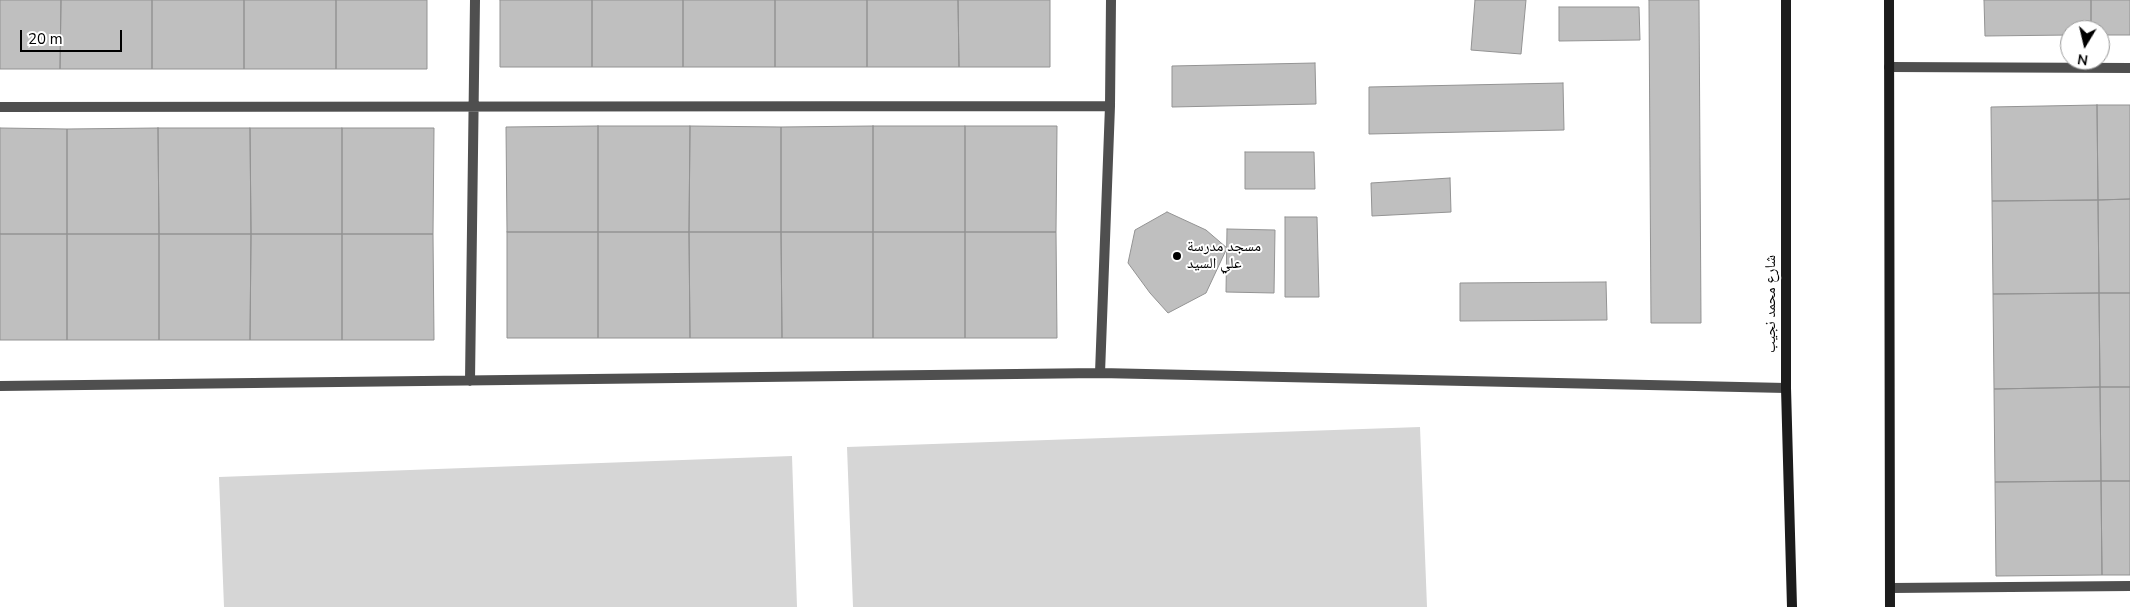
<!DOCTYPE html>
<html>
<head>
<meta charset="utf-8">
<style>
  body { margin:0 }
  #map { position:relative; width:2130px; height:607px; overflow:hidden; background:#fff; font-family:"Nunito Sans",sans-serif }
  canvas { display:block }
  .north { position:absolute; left:2060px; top:20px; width:50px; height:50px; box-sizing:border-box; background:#fff; border:1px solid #999; border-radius:50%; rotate:189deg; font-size:14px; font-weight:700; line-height:20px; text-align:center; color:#000 }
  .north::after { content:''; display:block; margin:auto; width:18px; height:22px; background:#000; clip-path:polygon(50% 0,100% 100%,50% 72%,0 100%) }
  .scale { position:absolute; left:20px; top:30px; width:102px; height:22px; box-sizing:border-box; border:2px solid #000; border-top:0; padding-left:6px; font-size:15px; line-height:18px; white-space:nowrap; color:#000; -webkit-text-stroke:4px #fff; paint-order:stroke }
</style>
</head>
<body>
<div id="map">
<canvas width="2130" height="607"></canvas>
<div class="north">N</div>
<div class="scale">20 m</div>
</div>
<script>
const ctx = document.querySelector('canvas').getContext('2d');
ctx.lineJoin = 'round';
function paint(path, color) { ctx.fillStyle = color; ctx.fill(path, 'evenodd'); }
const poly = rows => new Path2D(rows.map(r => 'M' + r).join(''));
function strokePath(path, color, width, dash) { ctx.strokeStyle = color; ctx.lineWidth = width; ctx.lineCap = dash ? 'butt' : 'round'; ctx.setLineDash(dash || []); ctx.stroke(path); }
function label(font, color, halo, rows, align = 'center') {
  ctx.font = font + ' "Nunito Sans","Noto Naskh Arabic",sans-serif'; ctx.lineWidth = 4; ctx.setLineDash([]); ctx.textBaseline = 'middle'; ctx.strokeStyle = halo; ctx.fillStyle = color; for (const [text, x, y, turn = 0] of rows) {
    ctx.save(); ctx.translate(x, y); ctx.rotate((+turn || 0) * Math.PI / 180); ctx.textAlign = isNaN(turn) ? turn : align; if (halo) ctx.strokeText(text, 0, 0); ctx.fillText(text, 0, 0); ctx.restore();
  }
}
const green = poly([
  [1420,427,1427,607,853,607,847,447],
  [792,456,797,607,224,607,219,477]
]);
const building = poly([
  [0,0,61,0,60,69,0,69,0,0],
  [61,0,152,0,152,69,60,69,61,0],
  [152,0,244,0,244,69,152,69,152,0],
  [244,0,336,0,336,69,244,69,244,0],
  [336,0,427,0,427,69,336,69,336,0],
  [500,0,592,0,592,67,500,67,500,0],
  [592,0,683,0,683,67,592,67,592,0],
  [683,0,775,0,775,67,683,67,683,0],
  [775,0,867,0,867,67,775,67,775,0],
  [867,0,958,0,959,67,867,67,867,0],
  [958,0,1050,0,1050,67,959,67,958,0],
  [1475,0,1526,0,1521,54,1471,50,1475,0],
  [1649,0,1699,0,1701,323,1651,323,1649,0],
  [1984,0,2091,0,2091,30,2070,30,2070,35,1985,36,1984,0],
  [2091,0,2130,0,2130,35,2100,35,2100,30,2091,30,2091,0],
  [1559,7,1639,7,1640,40,1559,41,1559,7],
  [1315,63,1316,104,1172,107,1172,66,1315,63],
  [1563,83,1564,130,1369,134,1369,87,1563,83],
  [2097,105,2098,200,1992,201,1991,107,2097,105],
  [2097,105,2130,105,2130,199,2098,200,2097,105],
  [598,126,690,126,689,232,598,232,598,126],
  [598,126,598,232,507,232,506,127,598,126],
  [690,126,781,127,781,232,689,232,690,126],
  [873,126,965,126,965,232,873,232,873,126],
  [873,126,873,232,781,232,781,127,873,126],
  [965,126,1057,126,1056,232,965,232,965,126],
  [0,128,67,129,67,234,0,234,0,128],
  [158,128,159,234,67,234,67,129,158,128],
  [158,128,250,128,251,234,159,234,158,128],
  [250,128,342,128,342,234,251,234,250,128],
  [342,128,434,128,433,234,342,234,342,128],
  [1245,152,1314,152,1315,189,1245,189,1245,152],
  [1450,178,1451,212,1372,216,1371,183,1450,178],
  [2130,199,2130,293,2099,293,2098,200,2130,199],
  [2098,200,2099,293,1993,294,1992,201,2098,200],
  [1167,212,1206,230,1227,248,1206,293,1168,313,1150,293,1128,263,1135,230,1167,212],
  [1285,217,1317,217,1319,297,1285,297,1285,217],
  [1227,229,1275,230,1274,293,1226,292,1227,229],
  [507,232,598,232,598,338,507,338,507,232],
  [598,232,689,232,690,338,598,338,598,232],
  [689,232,781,232,782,338,690,338,689,232],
  [781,232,873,232,873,338,782,338,781,232],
  [873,232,965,232,965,338,873,338,873,232],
  [965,232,1056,232,1057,338,965,338,965,232],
  [0,234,67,234,67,340,0,340,0,234],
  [67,234,159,234,159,340,67,340,67,234],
  [159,234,251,234,250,340,159,340,159,234],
  [251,234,342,234,342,340,250,340,251,234],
  [342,234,433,234,434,340,342,340,342,234],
  [1606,282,1607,320,1460,321,1460,283,1606,282],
  [2099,293,2130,293,2130,387,2100,387,2099,293],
  [2099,293,2100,387,1994,389,1993,294,2099,293],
  [2100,387,2130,387,2130,481,2101,481,2100,387],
  [2100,387,2101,481,1995,482,1994,389,2100,387],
  [2101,481,2130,481,2130,575,2102,575,2101,481],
  [2101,481,2102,575,1996,576,1995,482,2101,481]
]);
const minor = poly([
  [1889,67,2130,68],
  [0,107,1110,106],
  [1100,373,1110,106,1111,0],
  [470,381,475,0],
  [0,386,1100,373,1786,388],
  [1891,588,2130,586]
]);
const secondary = poly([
  [1786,0,1786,388,1792,607],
  [1889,0,1890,607]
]);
const markers = [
  [1177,256,5,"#000"]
];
const poiNames = [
  ["مسجد مدرسة",1187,247],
  ["علي السيد",1187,264]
];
const streetNames = [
  ["شارع محمد نجيب",1771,304,-90]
];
paint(green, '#d6d6d6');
paint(building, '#bfbfbf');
strokePath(building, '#939393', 1);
strokePath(minor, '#4f4f4f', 10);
strokePath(secondary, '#1c1c1c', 10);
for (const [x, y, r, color] of markers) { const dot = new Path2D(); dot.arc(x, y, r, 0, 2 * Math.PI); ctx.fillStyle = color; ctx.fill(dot); strokePath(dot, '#fff', 2); }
label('15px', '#000', '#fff', poiNames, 'left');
label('15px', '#000', '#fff', streetNames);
</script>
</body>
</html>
